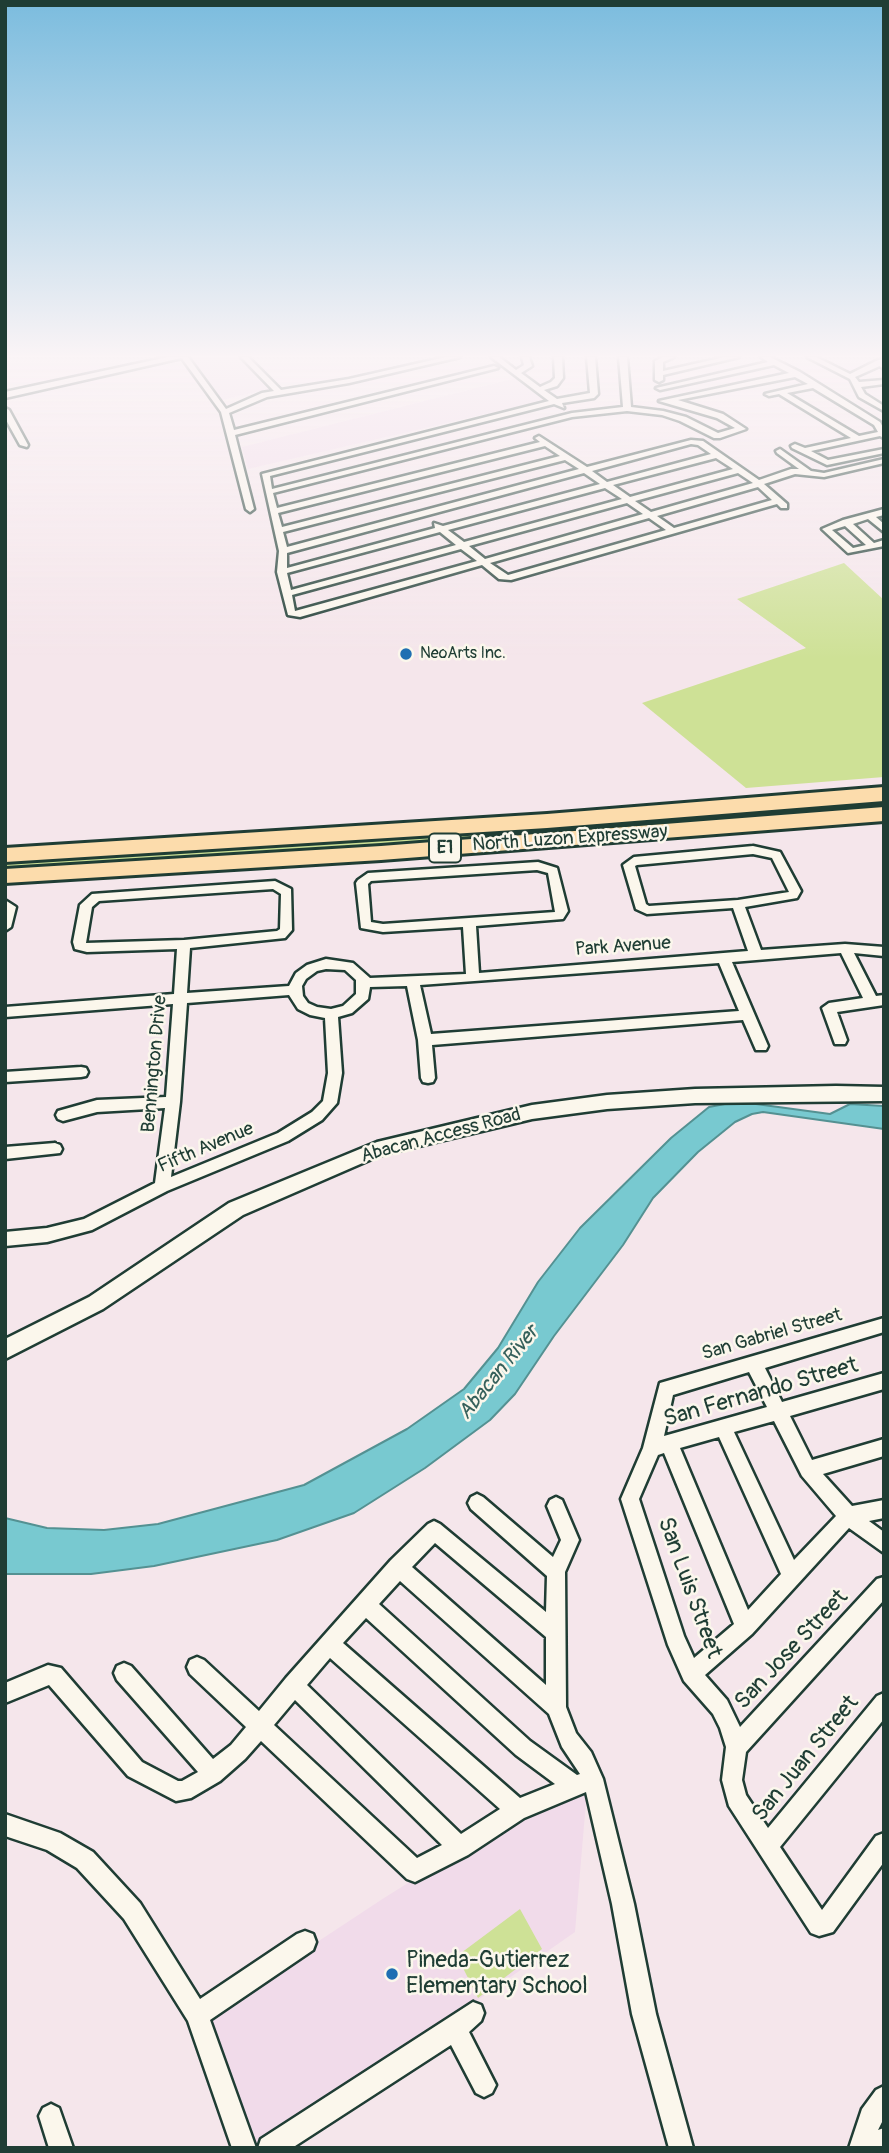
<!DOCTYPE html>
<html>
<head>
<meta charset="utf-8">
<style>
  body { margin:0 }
  #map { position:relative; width:889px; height:2153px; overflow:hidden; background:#f5e6eb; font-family:Pangolin,sans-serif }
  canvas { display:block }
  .frame { position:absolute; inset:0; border:7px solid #1f3d34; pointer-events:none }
</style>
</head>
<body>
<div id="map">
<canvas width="889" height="2153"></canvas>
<div class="frame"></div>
</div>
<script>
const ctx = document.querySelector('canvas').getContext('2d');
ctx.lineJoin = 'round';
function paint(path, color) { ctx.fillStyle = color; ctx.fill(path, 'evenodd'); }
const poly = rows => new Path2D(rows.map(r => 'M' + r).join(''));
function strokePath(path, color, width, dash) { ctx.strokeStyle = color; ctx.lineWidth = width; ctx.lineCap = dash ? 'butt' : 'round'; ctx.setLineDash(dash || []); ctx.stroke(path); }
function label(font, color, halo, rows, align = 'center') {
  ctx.font = font + ' Pangolin,sans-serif'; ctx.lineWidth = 5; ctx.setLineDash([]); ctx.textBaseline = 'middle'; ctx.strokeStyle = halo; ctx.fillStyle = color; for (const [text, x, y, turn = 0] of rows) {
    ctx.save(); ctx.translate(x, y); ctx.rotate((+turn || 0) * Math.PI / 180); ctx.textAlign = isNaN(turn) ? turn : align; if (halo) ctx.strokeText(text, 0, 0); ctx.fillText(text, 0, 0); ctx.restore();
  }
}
const built = poly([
  [187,357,241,357,273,388,218,401],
  [516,378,546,400,248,469,242,447],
  [587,1790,575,1932,266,2148,253,2148,205,2016,384,1898,509,1820]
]);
const green = poly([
  [844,563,884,600,884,777,746,788,642,703,806,648,737,599],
  [884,799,884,810,679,826,674,820,676,817],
  [610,822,617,825,613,831,5,872,5,860],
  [520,1909,542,1949,478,1998,457,1956]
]);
const water = poly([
  [730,1103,756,1104,830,1114,850,1104,884,1106,884,1129,763,1112,752,1114,735,1122,698,1152,653,1198,623,1245,554,1336,515,1394,490,1420,425,1468,354,1513,277,1540,154,1566,91,1574,5,1574,5,1518,47,1528,104,1530,158,1524,304,1485,407,1429,464,1389,498,1348,538,1282,580,1228,671,1138,709,1107,730,1103]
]);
const minor = poly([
  [181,357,188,357,226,409,262,393,274,391,241,357,248,357,281,390,349,379,446,357,460,357,349,383,267,397,229,413,234,430,494,366,498,368,235,435,254,509,250,512,246,509,221,412,181,357],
  [491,357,499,357,516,370,524,365,522,357,529,357,532,366,521,373,540,387,551,382,555,378,554,357,562,357,563,378,557,386,544,390,557,399,590,393,587,357,595,357,598,394,594,398,562,403,564,408,554,404,270,476,272,489,572,413,623,407,619,357,627,357,631,407,663,411,686,417,718,433,735,428,717,418,659,401,789,373,774,365,660,390,656,388,768,362,761,357,770,357,800,372,880,422,884,429,884,438,880,436,811,451,828,460,884,449,884,453,827,465,792,448,791,446,795,444,805,448,851,438,779,394,769,396,765,394,808,384,795,377,678,400,723,414,746,429,720,438,714,438,680,421,662,415,627,411,572,417,273,493,277,508,540,442,535,438,539,436,587,467,691,440,703,441,759,480,791,469,799,469,777,453,776,451,780,449,811,471,824,473,884,459,884,463,824,477,795,474,764,484,787,504,787,508,781,508,777,504,511,580,499,579,482,565,300,617,288,615,277,572,279,551,262,474,549,401,491,357],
  [813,388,874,425,878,432,859,436,787,393,813,388],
  [691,444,698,445,711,454,607,482,592,471,691,444],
  [545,446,560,456,282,527,278,513,545,446],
  [716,458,733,469,630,497,613,485,716,458],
  [565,460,579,469,287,547,283,532,565,460],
  [584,473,600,484,443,526,434,523,435,528,287,568,287,553,584,473],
  [738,473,753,483,651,512,635,501,738,473],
  [758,487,772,500,674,528,657,516,758,487],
  [605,488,622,499,464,542,448,530,605,488],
  [627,503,643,514,485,559,469,546,627,503],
  [649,518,666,530,508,575,490,563,649,518],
  [440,532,456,545,291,590,287,573,440,532],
  [461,549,477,561,295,611,292,595,461,549],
  [663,357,674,357,663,362,663,371,725,357,739,357,663,375,663,380,659,382,655,380,655,361,663,357],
  [807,357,816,357,850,374,876,361,882,361,882,365,855,377,859,382,884,380,884,384,861,387,865,394,884,406,884,411,859,397,850,379,807,357],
  [5,408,9,410,28,445,27,447,20,445,5,418,5,408],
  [884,509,884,515,876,517,884,524,884,532,868,519,853,524,874,543,884,540,884,546,848,553,822,529,843,520,884,509],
  [845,526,866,545,853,548,832,530,845,526],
  [753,846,780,852,801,891,797,898,745,907,761,950,845,944,884,947,884,956,854,953,876,996,884,995,884,1005,837,1012,847,1040,845,1044,835,1044,822,1008,829,1003,863,998,841,953,732,962,768,1046,766,1050,756,1050,743,1020,432,1045,435,1078,433,1082,428,1083,423,1082,421,1078,418,1040,407,986,370,987,368,999,352,1013,338,1017,342,1073,337,1103,322,1120,288,1141,167,1191,92,1230,47,1242,5,1246,5,1232,47,1228,84,1219,155,1183,165,1108,97,1112,63,1121,58,1119,56,1115,58,1111,97,1100,166,1097,173,1004,5,1017,5,1007,174,994,177,949,87,952,75,949,73,942,80,905,92,894,275,881,291,889,292,930,285,938,190,948,187,993,289,986,296,973,307,965,326,959,353,963,370,978,466,974,463,927,383,932,361,928,356,883,358,880,368,873,538,862,557,868,568,911,563,919,476,926,479,973,748,951,733,908,647,914,636,909,623,865,634,857,753,846],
  [753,854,772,858,789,892,738,900,649,906,646,904,635,866,637,865,753,854],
  [537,870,548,873,555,912,383,924,371,922,368,884,371,881,537,870],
  [273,889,281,894,280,929,277,931,184,940,86,943,92,907,99,901,273,889],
  [719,963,739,1011,431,1034,420,985,719,963],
  [326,969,345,970,356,980,356,994,343,1006,331,1009,317,1007,308,1003,303,996,302,986,306,979,317,971,326,969],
  [289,995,298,1009,310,1015,325,1018,328,1073,323,1101,312,1112,278,1133,171,1177,180,1102,187,1003,289,995],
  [5,900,16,907,11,927,5,931,5,900],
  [81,1067,86,1068,88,1072,86,1076,81,1077,5,1082,5,1072,81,1067],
  [55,1143,60,1145,62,1149,60,1153,5,1159,5,1147,55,1143],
  [884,1318,884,1332,765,1368,782,1402,884,1373,884,1389,790,1416,812,1460,884,1439,884,1456,823,1474,852,1506,884,1500,884,1518,869,1521,884,1532,884,1553,849,1528,752,1634,705,1675,727,1700,740,1727,877,1579,884,1577,884,1600,746,1752,742,1780,746,1795,768,1828,877,1696,884,1693,884,1719,780,1847,822,1910,876,1836,884,1833,884,1862,833,1932,819,1936,811,1933,729,1806,722,1780,726,1747,720,1728,713,1714,684,1681,668,1645,621,1499,643,1448,660,1383,884,1318],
  [749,1372,767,1407,664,1436,673,1395,749,1372],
  [774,1421,802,1476,836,1516,794,1560,734,1432,774,1421],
  [719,1437,781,1574,748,1610,680,1448,719,1437],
  [664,1453,734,1624,694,1658,684,1636,639,1499,658,1455,664,1453],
  [477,1494,483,1497,553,1557,561,1540,547,1506,550,1500,556,1497,562,1500,579,1540,565,1572,566,1707,576,1733,591,1752,603,1779,634,1904,656,2014,693,2148,669,2148,632,2014,612,1904,586,1792,524,1818,468,1855,415,1882,407,1879,261,1741,245,1759,220,1781,191,1798,176,1801,128,1776,49,1685,5,1703,5,1683,48,1665,61,1668,142,1762,178,1781,182,1781,198,1772,117,1680,114,1673,117,1666,124,1663,131,1666,213,1759,231,1745,246,1727,190,1674,187,1667,190,1660,197,1657,204,1660,259,1711,286,1678,391,1560,428,1524,434,1521,440,1524,546,1612,547,1576,471,1509,468,1503,471,1497,477,1494],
  [435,1543,546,1637,546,1685,412,1567,435,1543],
  [400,1581,549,1714,562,1747,580,1774,577,1775,530,1741,379,1604,400,1581],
  [366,1618,516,1755,555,1784,520,1798,343,1643,366,1618],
  [330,1658,500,1809,461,1834,307,1685,330,1658],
  [295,1700,442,1845,417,1858,274,1725,295,1700],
  [5,1814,60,1833,93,1852,140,1903,200,1999,297,1934,305,1931,313,1934,316,1942,313,1950,210,2020,256,2148,232,2148,188,2021,124,1919,77,1868,47,1850,5,1836,5,1814],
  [473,2002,481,2005,484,2013,481,2021,469,2032,496,2085,492,2093,484,2097,476,2093,451,2045,292,2148,258,2148,261,2139,473,2002],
  [884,2086,884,2118,878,2130,884,2128,884,2148,849,2148,862,2109,876,2090,884,2086],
  [51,2104,59,2108,73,2148,49,2148,39,2116,43,2108,51,2104]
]);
const tertiary = poly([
  [168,357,186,357,5,398,5,392,168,357],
  [884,358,884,369,875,363,876,361,884,358],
  [836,1086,884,1087,884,1101,695,1103,607,1109,532,1119,381,1155,243,1215,103,1309,5,1359,5,1339,89,1297,229,1203,377,1142,532,1105,607,1095,695,1089,836,1086]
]);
const motorway = poly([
  [884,787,884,801,547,828,5,862,5,848,547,814,884,787],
  [884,807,884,821,381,860,5,883,5,869,381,846,884,807]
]);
const markers = [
  [406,654,7,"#1f6fb2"],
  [392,1974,7,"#1f6fb2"]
];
const farPoinames = [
  ["NeoArts Inc.",420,654]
];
const shields = [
  [445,848,32]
];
const shieldNames = [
  ["E1",445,848]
];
const streetNames = [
  ["North Luzon Expressway",570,839,-4],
  ["Park Avenue",623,947,-4],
  ["Bennington Drive",155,1064,-85],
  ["Abacan Access Road",441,1136,-15],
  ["Fifth Avenue",206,1148,-23],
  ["San Gabriel Street",772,1335,-16]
];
const waterNames = [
  ["Abacan River",499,1373,-51]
];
const nearStreetnames = [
  ["San Fernando Street",761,1393,-16],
  ["San Luis Street",689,1588,70],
  ["San Jose Street",792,1650,-47],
  ["San Juan Street",806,1759,-51]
];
const nearPoinames = [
  ["Pineda-Gutierrez",406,1961],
  ["Elementary School",406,1987]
];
paint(built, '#f1dbea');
paint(green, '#cee196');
paint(water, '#78c9d0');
strokePath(water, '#549192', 2);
strokePath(minor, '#1f3d34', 5);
strokePath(tertiary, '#1f3d34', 5);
strokePath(motorway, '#1f3d34', 6);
paint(minor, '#fbf7ec');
paint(tertiary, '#fbf7ec');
paint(motorway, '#fcdcac');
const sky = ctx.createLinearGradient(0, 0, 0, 659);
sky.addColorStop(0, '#7bbcde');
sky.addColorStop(0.54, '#faf4f6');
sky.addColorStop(1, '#faf4f600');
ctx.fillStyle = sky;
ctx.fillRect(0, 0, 889, 659);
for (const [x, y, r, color] of markers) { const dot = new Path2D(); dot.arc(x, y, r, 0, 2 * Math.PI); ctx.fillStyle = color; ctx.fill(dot); strokePath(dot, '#fbf7ec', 2.5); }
label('16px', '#1f3d34', '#fbf7ec', farPoinames, 'left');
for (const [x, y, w] of shields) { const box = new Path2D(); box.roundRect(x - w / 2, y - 14.5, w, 29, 5); ctx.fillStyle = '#fbf7ec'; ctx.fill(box); strokePath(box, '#1f3d34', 2); }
label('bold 18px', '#1f3d34', null, shieldNames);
label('19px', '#1f3d34', '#fbf7ec', streetNames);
label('italic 21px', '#35605b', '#fbf7ec', waterNames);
label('23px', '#1f3d34', '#fbf7ec', nearStreetnames);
label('23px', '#1f3d34', '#fbf7ec', nearPoinames, 'left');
</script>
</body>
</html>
